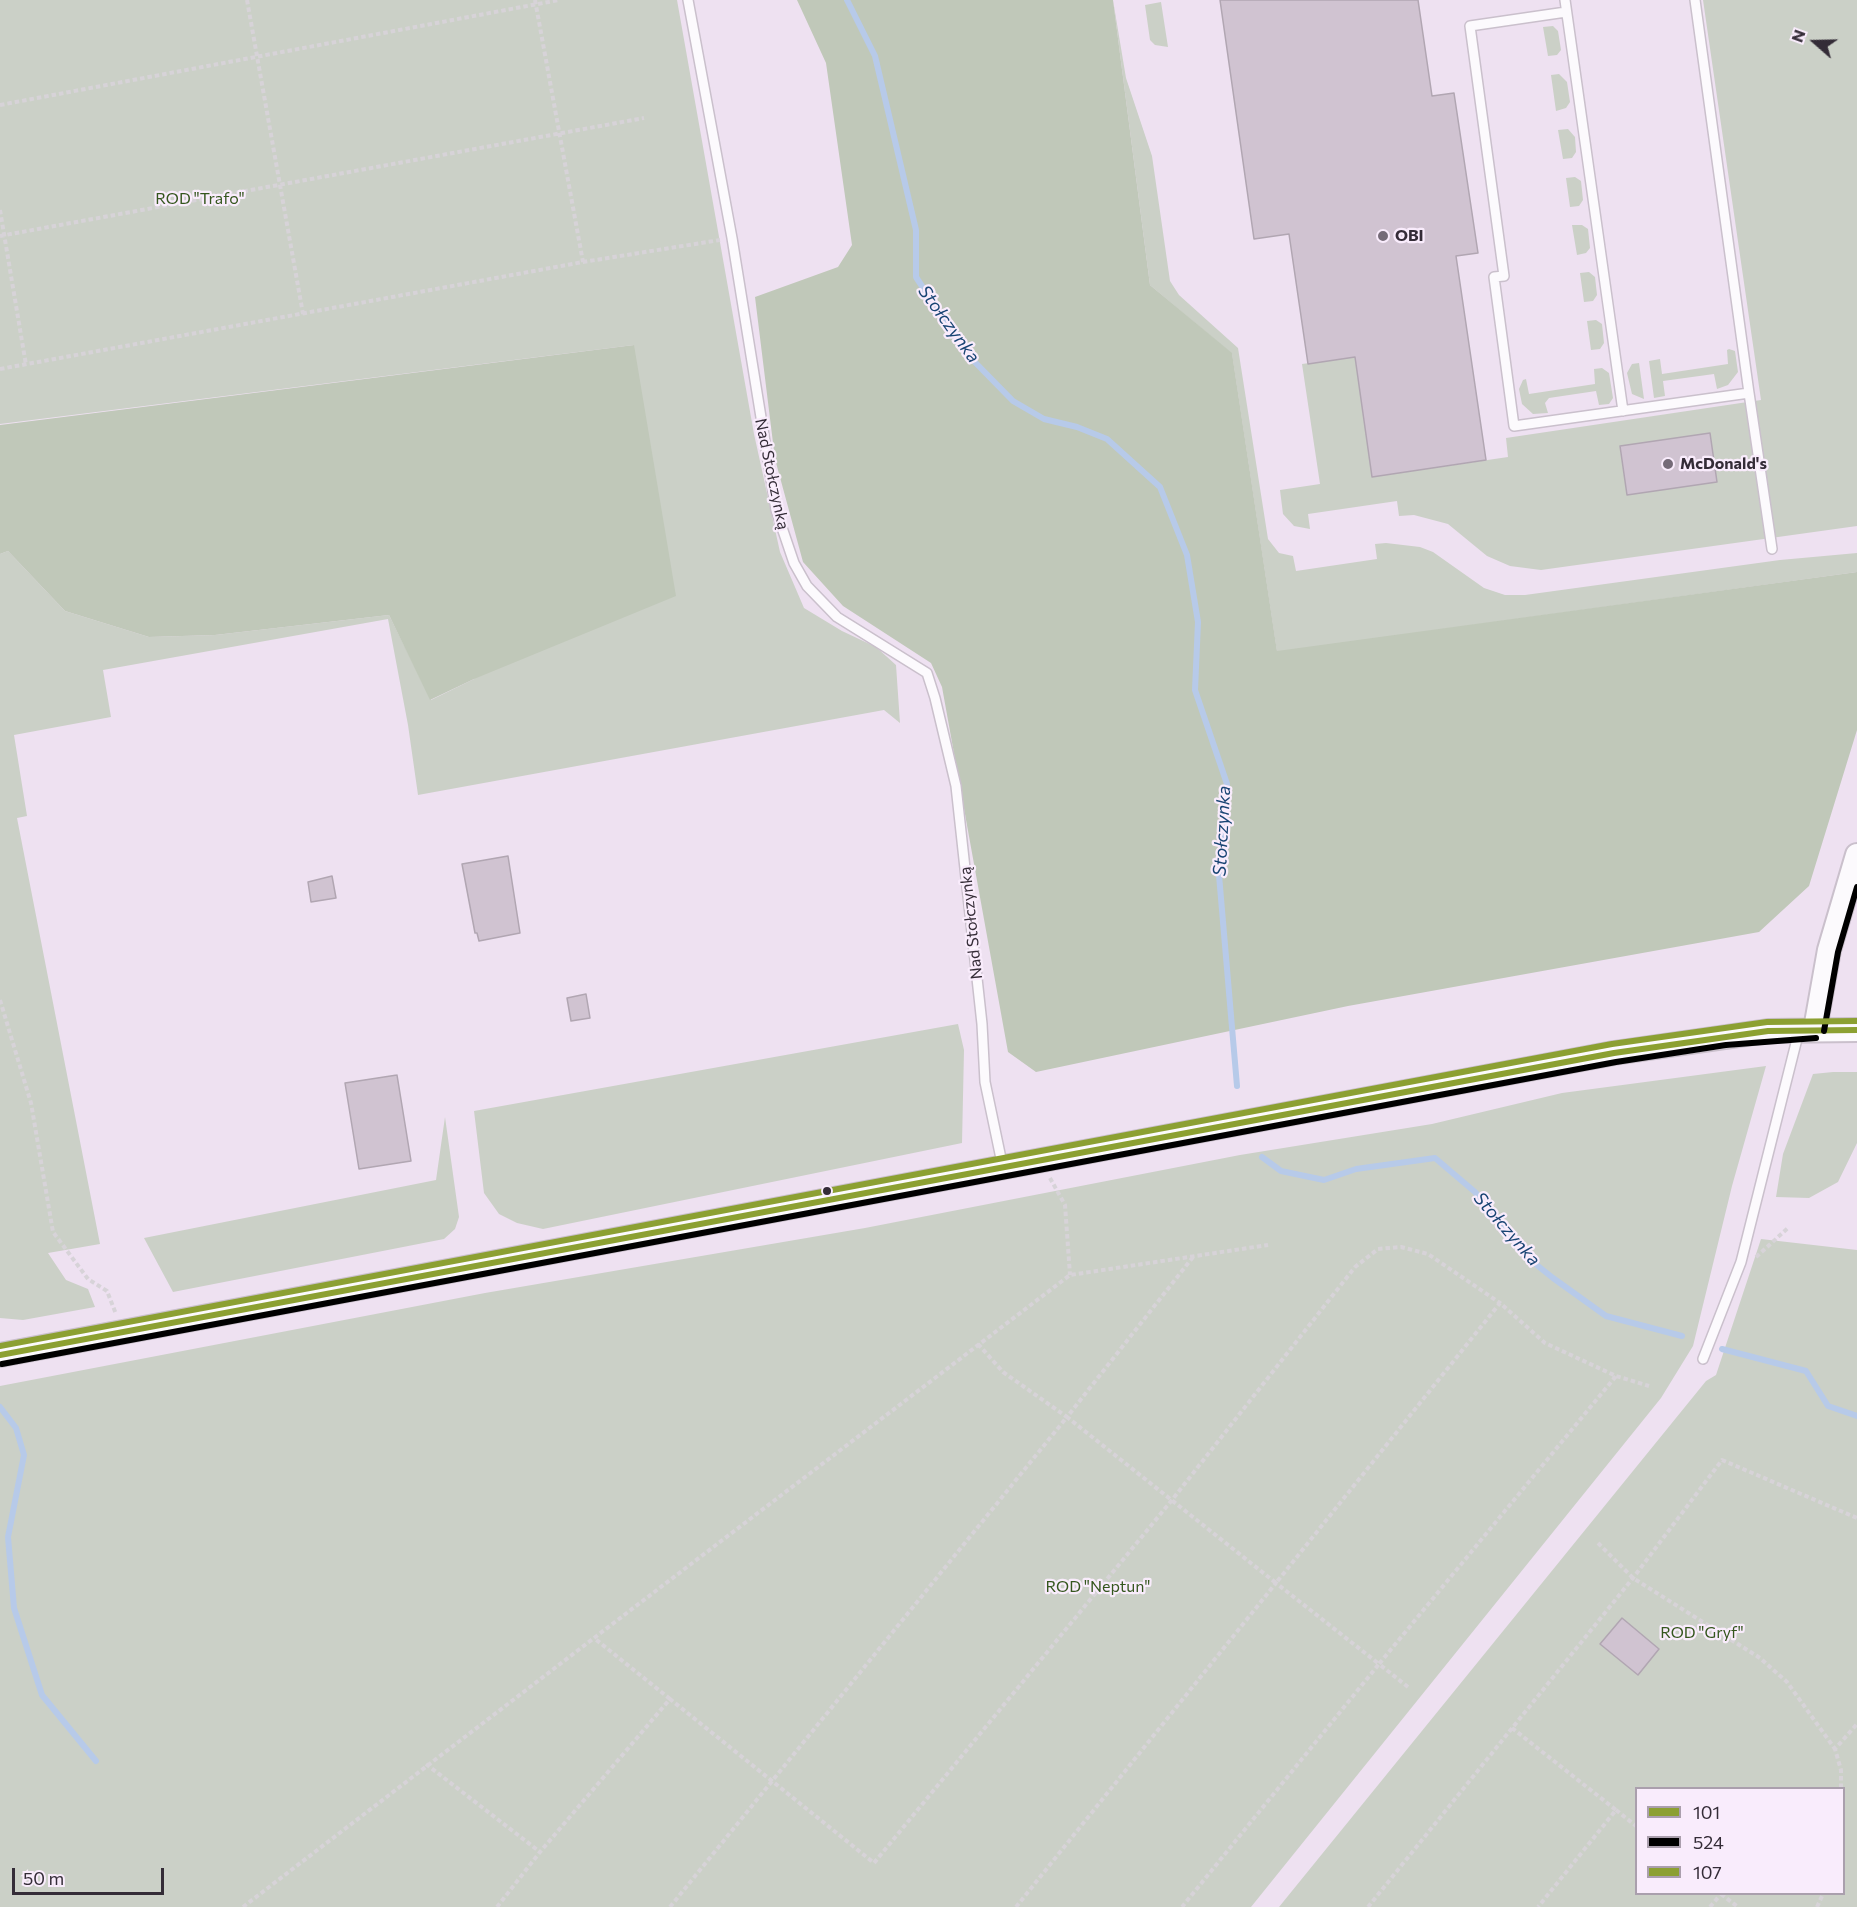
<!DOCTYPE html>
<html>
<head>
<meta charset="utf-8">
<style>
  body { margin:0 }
  #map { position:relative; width:1857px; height:1907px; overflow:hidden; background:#eee1f1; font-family:Commissioner,sans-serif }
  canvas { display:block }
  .legend { position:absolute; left:1635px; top:1787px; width:210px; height:108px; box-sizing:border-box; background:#f9ecfc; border:2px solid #aa9fad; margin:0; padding:8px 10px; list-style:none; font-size:18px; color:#342c37 }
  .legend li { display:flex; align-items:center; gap:12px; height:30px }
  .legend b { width:30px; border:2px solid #aa9fad }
  .north { position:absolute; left:1785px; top:12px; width:60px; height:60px; -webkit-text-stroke:4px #f9ecfc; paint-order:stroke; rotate:290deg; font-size:16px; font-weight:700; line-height:24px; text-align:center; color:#342c37 }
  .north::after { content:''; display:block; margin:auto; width:21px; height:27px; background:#342c37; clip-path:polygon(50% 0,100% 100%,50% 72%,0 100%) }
  .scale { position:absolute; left:12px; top:1868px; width:152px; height:27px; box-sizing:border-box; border:3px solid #342c37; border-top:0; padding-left:8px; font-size:18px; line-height:21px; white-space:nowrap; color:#342c37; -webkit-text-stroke:4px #f9ecfc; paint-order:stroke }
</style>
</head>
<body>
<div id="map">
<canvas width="1857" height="1907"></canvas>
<ul class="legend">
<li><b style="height:8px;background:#8ca032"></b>101</li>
<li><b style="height:8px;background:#000"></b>524</li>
<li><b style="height:8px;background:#8ca032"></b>107</li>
</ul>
<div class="north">N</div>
<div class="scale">50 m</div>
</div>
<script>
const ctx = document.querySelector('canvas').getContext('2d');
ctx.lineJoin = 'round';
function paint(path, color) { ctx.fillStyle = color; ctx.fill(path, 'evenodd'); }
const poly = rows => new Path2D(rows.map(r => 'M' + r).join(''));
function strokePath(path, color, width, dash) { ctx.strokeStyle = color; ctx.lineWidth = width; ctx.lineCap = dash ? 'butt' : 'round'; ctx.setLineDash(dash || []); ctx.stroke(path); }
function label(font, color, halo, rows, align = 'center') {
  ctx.font = font + ' Commissioner,sans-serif'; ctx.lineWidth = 4.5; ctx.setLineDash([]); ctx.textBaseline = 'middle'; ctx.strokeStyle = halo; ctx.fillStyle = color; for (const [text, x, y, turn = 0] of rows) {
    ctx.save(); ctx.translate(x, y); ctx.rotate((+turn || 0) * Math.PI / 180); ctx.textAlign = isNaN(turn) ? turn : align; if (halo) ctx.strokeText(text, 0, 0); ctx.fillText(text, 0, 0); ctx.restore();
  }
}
const green = poly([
  [0,0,677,0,754,434,780,552,804,608,842,631,876,647,896,665,900,723,884,710,418,795,408,725,388,619,103,670,111,717,14,735,27,816,17,818,100,1244,48,1253,66,1280,88,1289,95,1307,23,1320,0,1318,0,554,8,551,65,611,149,637,215,635,389,615,431,700,474,679,634,345,0,424],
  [1113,0,1126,78,1152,156,1170,281,1179,295,1238,348,1268,539,1279,553,1293,556,1296,571,1377,559,1375,544,1386,543,1420,547,1433,552,1484,588,1505,595,1525,595,1780,560,1857,553,1857,572,1277,652,1232,354,1150,285],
  [1703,0,1857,0,1857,526,1541,570,1510,566,1487,556,1448,524,1414,515,1399,516,1397,501,1308,514,1310,529,1294,526,1283,514,1280,490,1320,484,1302,364,1355,357,1372,477,1508,457,1506,438,1761,400],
  [1161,2,1168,47,1155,45,1150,40,1145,5],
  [1553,26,1558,31,1561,50,1557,55,1548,56,1543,27],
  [1559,74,1567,82,1570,102,1566,108,1556,111,1551,75],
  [1568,129,1575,137,1576,152,1572,158,1563,159,1558,130],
  [1575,177,1581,181,1583,200,1579,206,1570,207,1566,178],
  [1582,225,1588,229,1590,248,1586,253,1577,255,1572,225],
  [1589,272,1595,277,1597,295,1593,301,1584,302,1580,273],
  [1596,320,1602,324,1604,343,1600,349,1591,350,1587,321],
  [1729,349,1735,351,1738,372,1728,385,1717,389,1714,374,1663,381,1665,396,1654,398,1649,361,1660,359,1662,374,1728,364,1727,350],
  [1639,363,1644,399,1632,394,1627,373,1632,364],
  [1602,368,1609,373,1613,398,1609,404,1599,405,1596,391,1549,398,1545,403,1548,413,1533,414,1522,404,1519,389,1523,380,1526,379,1529,394,1595,384,1594,369],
  [958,1024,964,1050,962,1143,543,1229,517,1223,499,1214,484,1193,474,1111],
  [1766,1066,1732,1186,1693,1346,1661,1398,1251,1907,0,1907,0,1386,485,1293,865,1228,1240,1155,1432,1124,1562,1093],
  [1833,1072,1857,1072,1857,1143,1838,1182,1809,1198,1776,1197,1783,1154,1813,1074],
  [445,1117,459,1217,455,1229,444,1239,173,1292,144,1238,436,1180],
  [1761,1239,1857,1250,1857,1907,1279,1907,1706,1381,1716,1375],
  [1636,1788,1844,1788,1844,1894,1636,1894]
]);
const forest = poly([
  [797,0,1113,0,1150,285,1232,353,1277,651,1857,572,1857,730,1809,886,1759,932,1348,1006,1036,1072,1008,1052,942,687,931,663,843,606,803,562,775,459,755,297,838,267,852,245,826,63],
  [634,345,676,596,474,679,430,700,389,615,215,635,149,637,65,611,8,551,0,554,0,425]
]);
const stream = poly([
  [847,0,875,56,916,230,916,277,964,351,1013,401,1044,419,1077,427,1107,439,1160,487,1187,555,1198,622,1195,690,1227,784,1219,875,1237,1086],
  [1262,1157,1281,1171,1324,1180,1356,1169,1435,1158,1475,1192,1528,1258,1553,1278,1606,1316,1682,1336],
  [1722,1349,1806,1371,1828,1406,1857,1416],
  [0,1407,16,1428,24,1455,8,1537,14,1608,42,1695,96,1761]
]);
const building = poly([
  [1220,0,1418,0,1432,96,1454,93,1478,253,1456,256,1486,460,1372,477,1355,357,1308,364,1289,234,1254,239,1220,0],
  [1710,433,1717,482,1627,495,1620,446,1710,433],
  [508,856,520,933,479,941,477,933,475,933,462,864,508,856],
  [332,876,336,898,311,902,308,882,332,876],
  [586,994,590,1018,571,1021,567,998,586,994],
  [397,1075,411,1161,359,1169,345,1083,397,1075],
  [1622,1618,1659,1649,1638,1675,1600,1644,1622,1618]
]);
const path = poly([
  [247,0,303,314],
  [535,0,583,262],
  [0,105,559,0],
  [0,210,26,365],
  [0,236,644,118],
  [0,369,583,262,720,240],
  [0,1000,31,1103,53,1232,88,1279,107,1291,116,1314],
  [1050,1178,1065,1205,1070,1275],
  [1756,1257,1788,1228],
  [978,1344,1003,1372,1067,1417,1193,1257],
  [1598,1543,1633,1578,1760,1658,1787,1682,1835,1749],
  [1408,1687,1379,1664,1616,1376],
  [670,1699,594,1638,1070,1275,1268,1245],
  [1512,1728,1616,1810,1538,1907],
  [426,1764,540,1852],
  [1841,1788,1841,1770,1835,1749,1857,1724],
  [1616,1810,1636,1826],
  [1721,1894,1738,1907],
  [243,1907,594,1638],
  [497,1907,540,1852,670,1699,874,1863,1172,1500,1355,1267,1378,1249,1401,1247,1428,1254,1500,1303],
  [670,1907,1067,1417,1276,1583,1500,1303,1545,1343,1616,1376,1649,1386],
  [1016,1907,1276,1583,1379,1664,1182,1907],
  [1368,1907,1633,1578,1722,1460,1857,1518],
  [1710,1907,1721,1894],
  [1817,1907,1823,1894]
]);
const service = poly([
  [688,0,732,238,776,510,794,563,807,586,837,617,927,673,935,698,956,786,982,1024,985,1082,1003,1168],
  [1565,0,1623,411],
  [1566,12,1470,26,1504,276,1494,277,1514,426,1749,393,1695,0],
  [1749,393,1772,549],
  [1703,1359,1741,1262,1799,1031]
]);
const tertiary = poly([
  [1815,1029,1829,950,1857,855],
  [0,1355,1614,1053,1768,1031,1857,1030]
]);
const bus1 = poly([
  [0,1355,1614,1053,1768,1031,1857,1030]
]);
const bus2 = poly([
  [1824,1031,1838,952,1857,887],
  [2,1364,1616,1062,1726,1045,1816,1038]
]);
const bus3 = poly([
  [0,1346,1612,1044,1767,1022,1857,1021]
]);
const markers = [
  [1383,236,6,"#756b78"],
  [1668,464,6,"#756b78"],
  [827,1191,5,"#342c37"]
];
const parkNames = [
  ["ROD \"Trafo\"",200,199],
  ["ROD \"Neptun\"",1098,1587],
  ["ROD \"Gryf\"",1702,1633]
];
const poiNames = [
  ["OBI",1395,236],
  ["McDonald's",1680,464]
];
const streetNames = [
  ["Nad Stołczynką",772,474,78],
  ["Nad Stołczynką",971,923,-96]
];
const waterNames = [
  ["Stołczynka",949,324,54],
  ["Stołczynka",1222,831,-87],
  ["Stołczynka",1507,1229,49]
];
paint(green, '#cbd0c7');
paint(forest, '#c0c8b9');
strokePath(stream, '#b7cae9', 6);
paint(building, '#d0c3d1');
strokePath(building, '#b1a6b2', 1.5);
strokePath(service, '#cac0cc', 12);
strokePath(tertiary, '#cac0cc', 26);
strokePath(path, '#d7d3d8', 4, [4.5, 3]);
strokePath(service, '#fcfafd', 9);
strokePath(tertiary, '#fcfafd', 22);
strokePath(bus1, '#8ca032', 6);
strokePath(bus2, '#000', 6);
strokePath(bus3, '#8ca032', 6);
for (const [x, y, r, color] of markers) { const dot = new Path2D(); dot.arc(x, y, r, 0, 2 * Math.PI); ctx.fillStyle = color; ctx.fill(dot); strokePath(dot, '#f9ecfc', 2); }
label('16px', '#34561d', '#f9ecfc', parkNames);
label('bold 16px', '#342c37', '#f9ecfc', poiNames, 'left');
label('16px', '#342c37', '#f9ecfc', streetNames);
label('italic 18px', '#184473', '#f9ecfc', waterNames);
</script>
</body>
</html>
